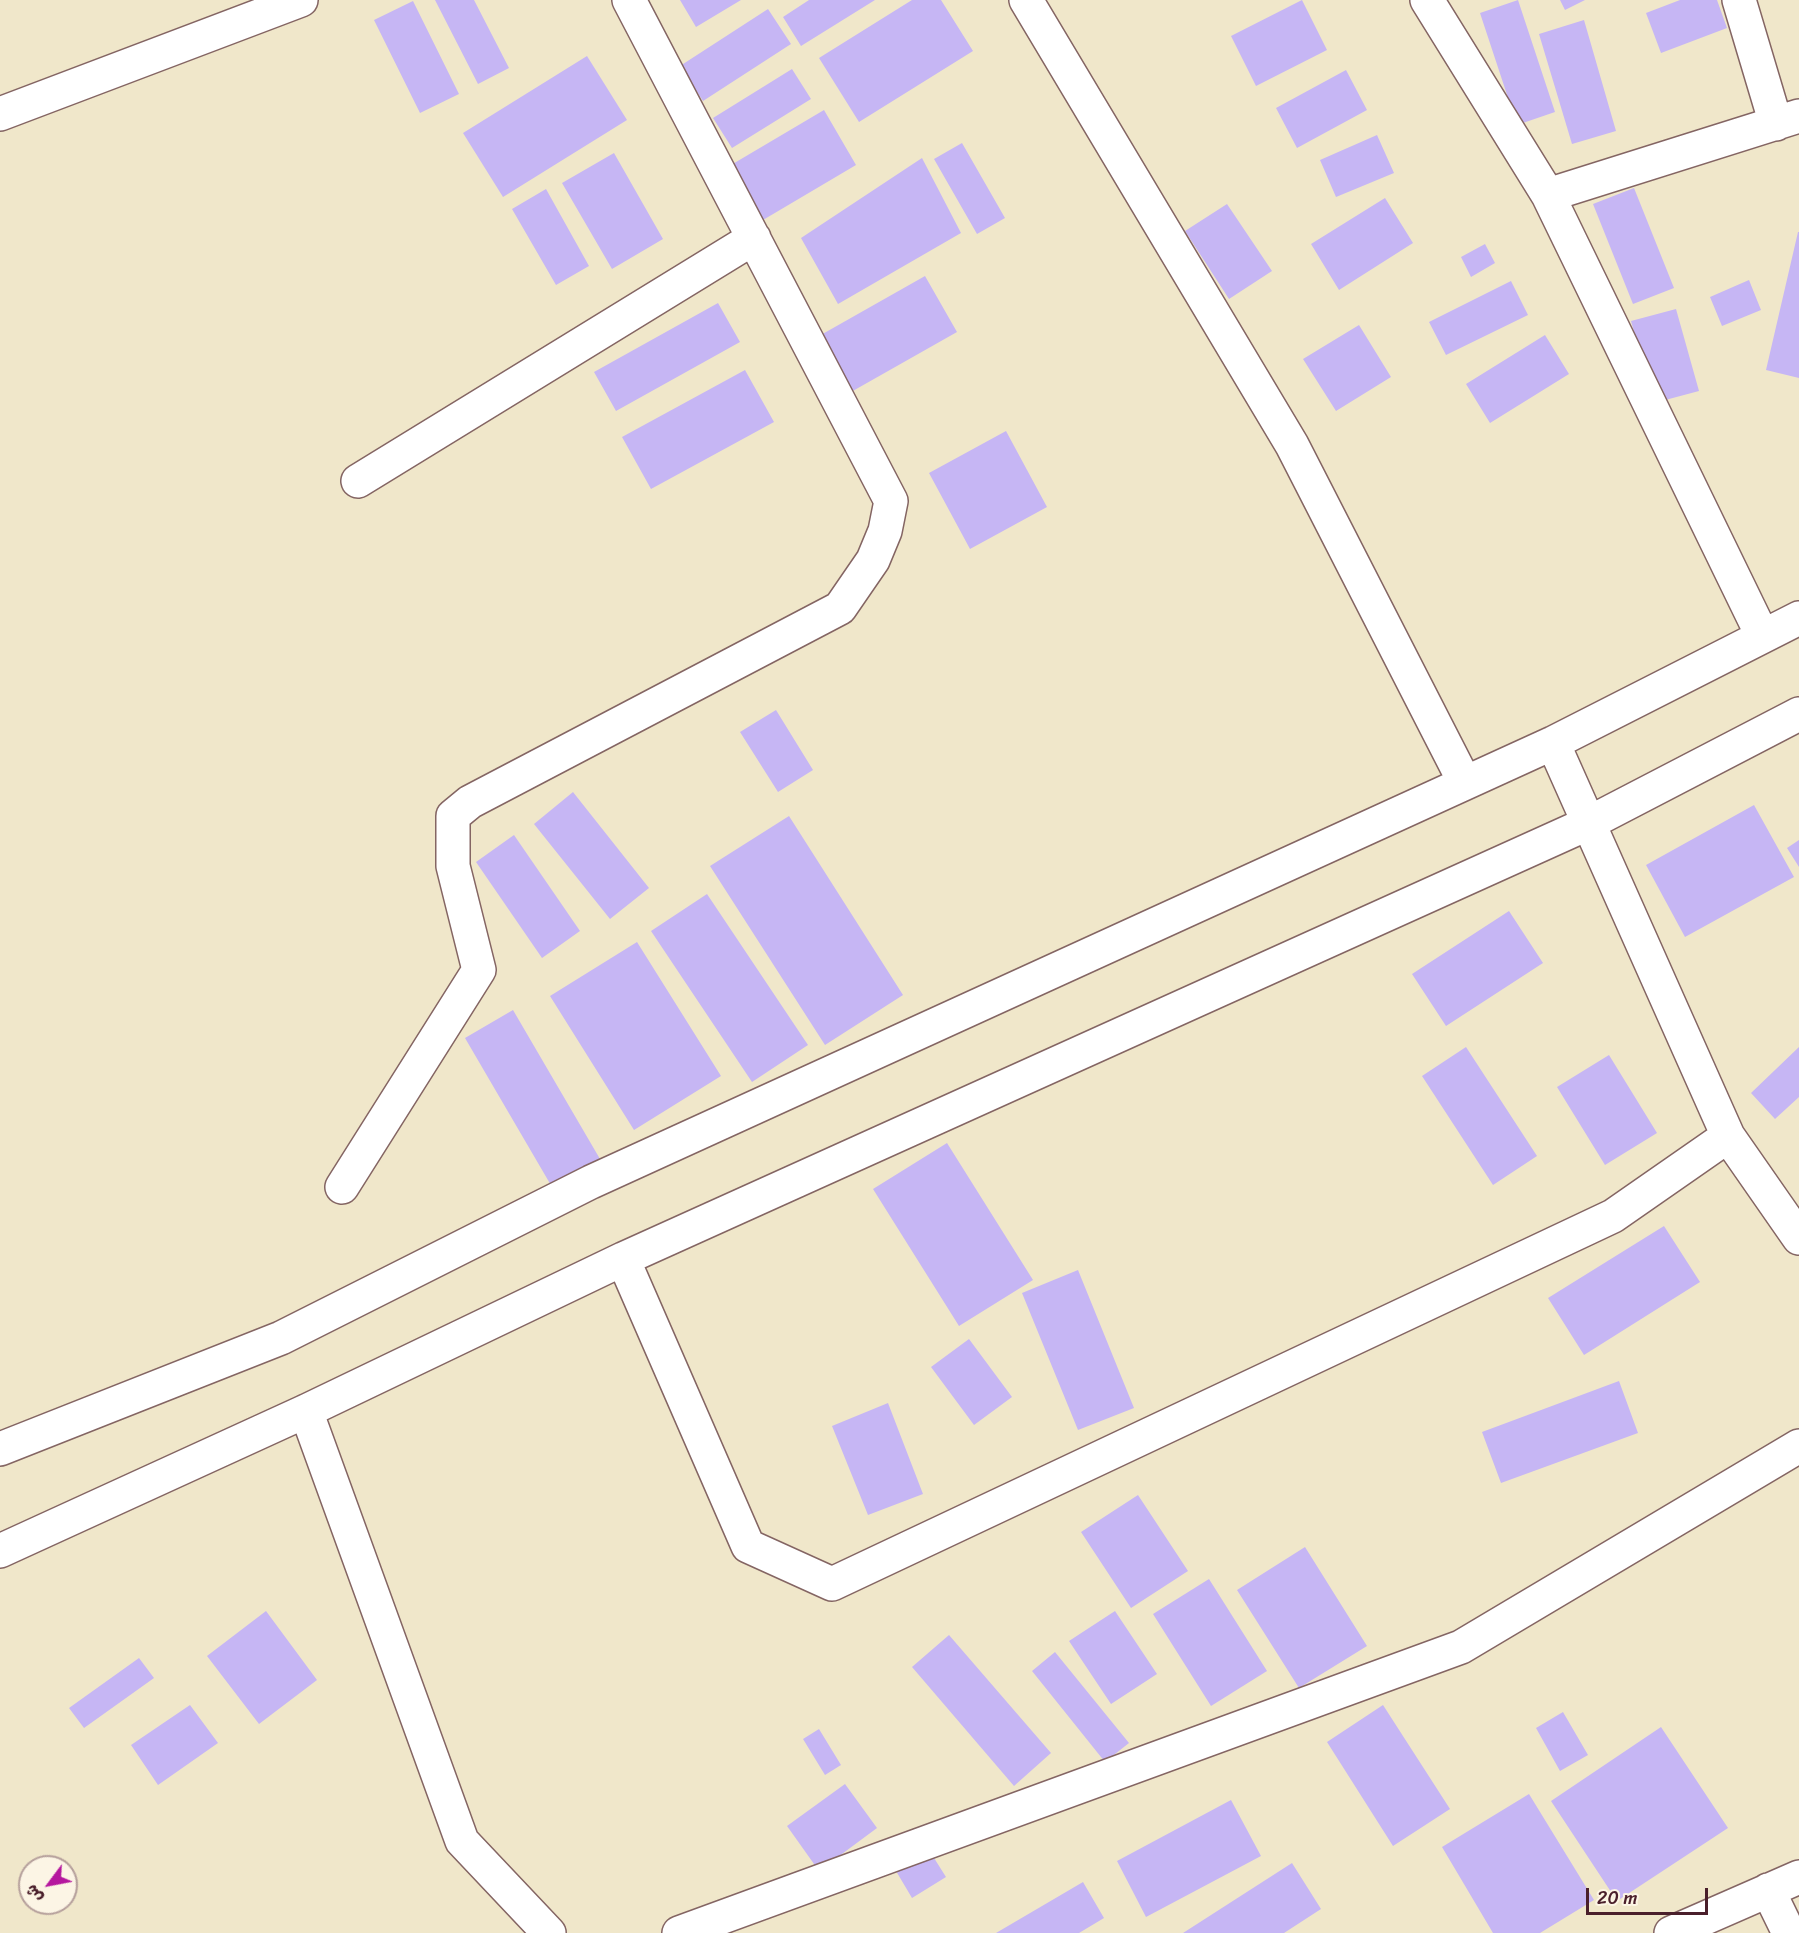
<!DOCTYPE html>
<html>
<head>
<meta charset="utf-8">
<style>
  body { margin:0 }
  #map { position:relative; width:1799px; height:1933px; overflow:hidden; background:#f0e7ca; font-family:Sriracha,"Playpen Sans Arabic",sans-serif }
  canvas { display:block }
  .north { position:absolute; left:18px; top:1855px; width:60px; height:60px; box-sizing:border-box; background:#fcf5e5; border:2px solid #b59f9b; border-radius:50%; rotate:238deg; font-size:16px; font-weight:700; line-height:24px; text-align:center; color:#4a1f2b }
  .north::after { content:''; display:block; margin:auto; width:21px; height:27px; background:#b5179e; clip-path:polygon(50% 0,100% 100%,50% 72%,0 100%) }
  .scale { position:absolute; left:1586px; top:1888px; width:122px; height:27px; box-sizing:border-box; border:3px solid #4a1f2b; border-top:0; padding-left:8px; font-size:18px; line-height:21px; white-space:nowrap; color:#4a1f2b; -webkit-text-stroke:4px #fcf5e5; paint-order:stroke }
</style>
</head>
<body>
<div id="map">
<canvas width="1799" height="1933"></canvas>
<div class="north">ش</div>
<div class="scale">20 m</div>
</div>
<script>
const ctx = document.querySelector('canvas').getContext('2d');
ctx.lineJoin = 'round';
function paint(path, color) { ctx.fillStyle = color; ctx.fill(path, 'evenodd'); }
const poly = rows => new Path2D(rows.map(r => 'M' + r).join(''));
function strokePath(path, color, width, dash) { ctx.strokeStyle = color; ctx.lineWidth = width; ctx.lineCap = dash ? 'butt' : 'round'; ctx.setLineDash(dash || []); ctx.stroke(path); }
const building = poly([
  [435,0,474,0,509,68,478,84],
  [680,0,741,0,696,27],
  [809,0,875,0,801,46,783,17],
  [912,0,941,0,973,51,859,122,819,58],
  [1302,0,1327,50,1256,86,1231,36],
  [1518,0,1555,112,1517,125,1480,13],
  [1560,0,1585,0,1565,10],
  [1680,0,1717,0,1727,28,1661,53,1646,13],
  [413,1,459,94,420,113,374,20],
  [768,9,791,44,703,101,680,66],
  [1584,20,1616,131,1572,144,1539,34],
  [587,56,627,120,503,197,463,133],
  [792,69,811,99,732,148,713,118],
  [1346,70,1367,110,1297,148,1276,108],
  [824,110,856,165,763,220,731,165],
  [1377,135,1394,173,1336,197,1320,160],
  [962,143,1005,218,977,234,934,159],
  [614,153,663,239,612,269,562,183],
  [922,158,961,233,838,304,801,238],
  [1634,188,1674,288,1633,304,1593,204],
  [546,189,589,266,556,285,512,209],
  [1385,198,1413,243,1339,290,1311,244],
  [1227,204,1272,271,1229,299,1185,231],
  [1798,232,1799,232,1799,378,1766,370],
  [1485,244,1495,263,1471,277,1461,257],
  [925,276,957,332,851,392,819,336],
  [1749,280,1761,310,1722,326,1710,297],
  [1511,281,1528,315,1446,355,1429,322],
  [718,303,740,342,616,411,594,372],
  [1676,309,1699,391,1654,403,1631,321],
  [1359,325,1391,377,1336,411,1303,359],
  [1545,335,1569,374,1490,423,1466,384],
  [745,370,774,422,651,489,622,437],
  [1006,431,1047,507,970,549,929,473],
  [776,710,813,770,778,792,740,732],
  [573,792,649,888,610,919,534,824],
  [1754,805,1794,877,1685,937,1646,865],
  [789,816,903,995,825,1045,710,866],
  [514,835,580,931,542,958,476,862],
  [1799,840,1799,867,1787,848],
  [707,894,808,1045,752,1082,651,931],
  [1509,911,1543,963,1446,1026,1412,974],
  [637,942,721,1076,634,1130,550,996],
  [513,1010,600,1159,552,1187,465,1038],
  [1466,1047,1537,1156,1493,1185,1422,1076],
  [1799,1047,1799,1097,1775,1119,1751,1093],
  [1609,1055,1657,1133,1605,1165,1557,1087],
  [947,1143,1033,1280,959,1326,873,1189],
  [1664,1226,1700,1282,1584,1355,1548,1298],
  [1078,1270,1134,1408,1078,1430,1022,1293],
  [969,1339,1012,1397,974,1425,931,1367],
  [1619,1381,1638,1433,1501,1483,1482,1432],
  [888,1403,923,1494,868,1515,832,1426],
  [1138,1495,1188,1571,1131,1608,1081,1532],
  [1305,1547,1367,1646,1299,1688,1237,1590],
  [1209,1579,1267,1671,1211,1706,1153,1614],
  [266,1611,317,1680,259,1724,207,1656],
  [1115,1611,1157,1674,1111,1704,1069,1641],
  [949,1635,1051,1753,1014,1786,912,1667],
  [1055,1652,1129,1743,1105,1762,1032,1671],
  [139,1658,154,1678,84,1728,69,1708],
  [190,1705,218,1743,158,1785,131,1745],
  [1383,1705,1450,1809,1393,1846,1327,1742],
  [1563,1712,1588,1755,1560,1771,1536,1728],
  [1661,1727,1728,1828,1617,1901,1551,1801],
  [819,1729,841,1765,825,1775,803,1739],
  [845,1784,877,1828,819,1871,787,1826],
  [1529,1794,1594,1900,1540,1933,1493,1933,1442,1847],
  [1231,1800,1261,1856,1146,1917,1117,1861],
  [929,1850,946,1877,912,1898,896,1871],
  [1292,1863,1321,1909,1284,1933,1183,1933],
  [1083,1882,1104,1918,1079,1933,996,1933]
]);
const street = poly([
  [1026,0,1292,445,1465,783],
  [1427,0,1548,195,1799,116],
  [1739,0,1776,124],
  [0,114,301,0],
  [1548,195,1762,635],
  [358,481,754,238],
  [1553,743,1728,1136,1799,1238],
  [342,1187,479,970,453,866,453,816,470,802,840,608,873,560,885,531,891,501,629,0],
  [623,1259,748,1546,832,1584,1613,1216,1728,1136],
  [306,1411,462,1841,549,1933],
  [0,1449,281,1338,591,1182,1553,743,1799,618],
  [0,1551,306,1411,623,1259,1589,823,1799,714],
  [1768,1890,1789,1933],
  [679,1933,1461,1647,1799,1446],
  [1671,1933,1799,1877]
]);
paint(building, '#c6b6f4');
strokePath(street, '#846563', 36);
strokePath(street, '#fff', 33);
</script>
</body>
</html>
